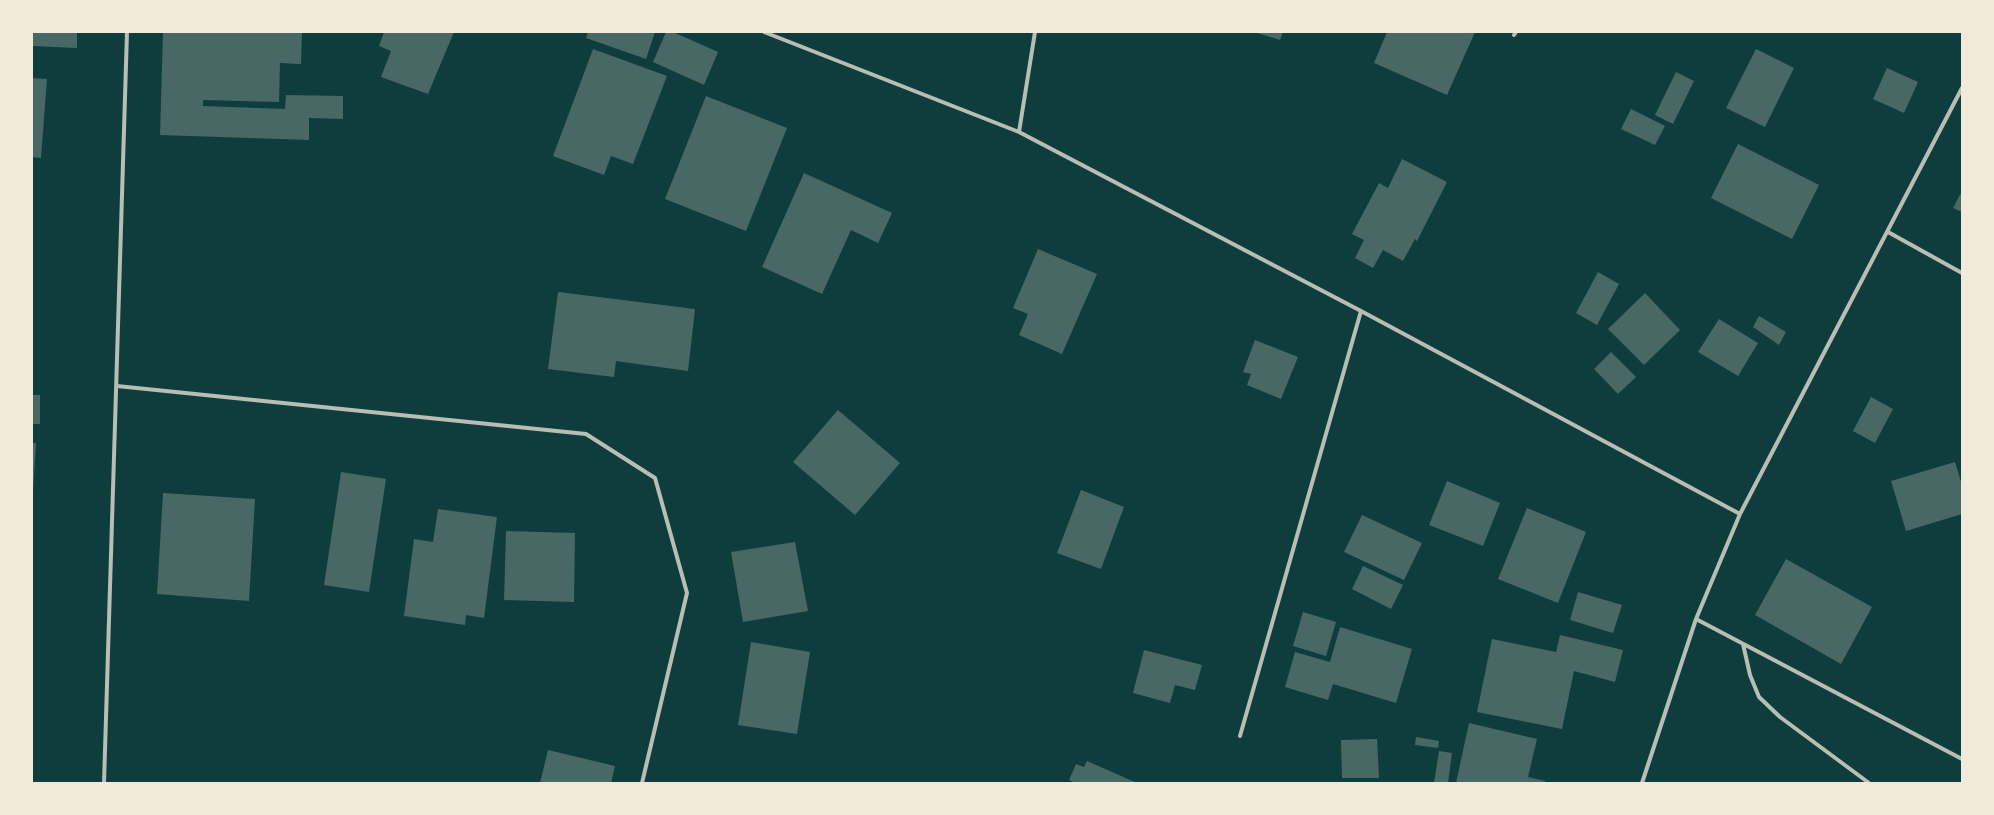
<!DOCTYPE html>
<html>
<head>
<meta charset="utf-8">
<style>
  body { margin:0 }
  #map { position:relative; width:1994px; height:815px; overflow:hidden; background:#0f3d3e; font-family:"Titillium Web",sans-serif }
  canvas { display:block }
  .frame { position:absolute; inset:0; border:33px solid #f1e9da; pointer-events:none }
</style>
</head>
<body>
<div id="map">
<canvas width="1994" height="815"></canvas>
<div class="frame"></div>
</div>
<script>
const ctx = document.querySelector('canvas').getContext('2d');
ctx.lineJoin = 'round';
function paint(path, color) { ctx.fillStyle = color; ctx.fill(path, 'evenodd'); }
const poly = rows => new Path2D(rows.map(r => 'M' + r).join(''));
function strokePath(path, color, width, dash) { ctx.strokeStyle = color; ctx.lineWidth = width; ctx.lineCap = dash ? 'butt' : 'round'; ctx.setLineDash(dash || []); ctx.stroke(path); }
const building = poly([
  [32,32,77,32,77,48,32,46],
  [163,32,302,32,301,64,280,63,279,102,203,100,203,106,285,109,286,95,343,96,343,119,309,118,309,140,160,135],
  [384,32,454,32,428,94,381,77,391,51,379,46],
  [588,32,655,32,646,59,586,38],
  [666,32,673,32,718,52,704,85,653,62],
  [1254,32,1283,32,1280,40],
  [1387,32,1475,32,1447,95,1374,63],
  [593,49,667,76,633,164,611,156,604,175,553,156],
  [1756,49,1794,68,1765,127,1726,108],
  [1887,68,1918,82,1904,113,1873,99],
  [1676,72,1694,81,1673,124,1655,115],
  [32,78,47,79,41,158,32,157],
  [706,96,787,128,746,231,665,199],
  [1631,109,1665,126,1655,145,1621,129],
  [1738,144,1819,185,1792,239,1711,198],
  [1402,159,1447,182,1417,241,1415,239,1403,261,1383,250,1373,268,1355,258,1364,240,1352,234,1379,183,1388,188],
  [804,173,892,213,878,243,851,230,822,294,762,267],
  [1962,191,1962,212,1953,208],
  [1038,249,1097,274,1062,354,1019,335,1028,314,1013,308],
  [1598,272,1619,284,1597,325,1576,313],
  [558,292,695,309,688,371,616,361,614,377,548,369],
  [1645,293,1680,330,1644,365,1608,329],
  [1759,316,1786,332,1779,345,1753,327],
  [1719,319,1758,343,1738,376,1698,352],
  [1255,340,1298,357,1281,399,1247,385,1251,374,1243,372],
  [1611,352,1636,377,1618,394,1594,369],
  [32,395,40,395,40,424,32,424],
  [1871,397,1893,409,1875,443,1853,431],
  [838,410,900,463,855,515,793,462],
  [32,443,36,443,33,492,32,492],
  [1955,462,1962,485,1962,514,1906,531,1891,481],
  [341,472,386,479,369,592,324,585],
  [1447,481,1500,503,1483,546,1429,525],
  [1081,490,1124,507,1101,569,1057,553],
  [163,493,255,499,249,601,157,594],
  [1527,508,1586,532,1558,603,1498,579],
  [438,509,497,517,484,618,466,615,465,625,404,616,414,539,433,542],
  [1362,515,1422,543,1404,580,1344,552],
  [506,531,575,533,574,602,504,600],
  [795,542,808,611,743,622,731,552],
  [1786,559,1872,607,1841,664,1755,615],
  [1363,566,1403,585,1391,609,1352,589],
  [1578,592,1622,605,1613,633,1570,620],
  [1303,612,1336,622,1326,656,1293,646],
  [1340,627,1412,649,1396,703,1333,684,1328,700,1285,687,1295,652,1330,662],
  [1560,635,1623,650,1615,682,1574,671,1562,729,1477,712,1492,639,1556,652],
  [751,642,810,652,797,734,738,725],
  [1144,650,1202,665,1195,690,1175,685,1170,703,1133,693],
  [1469,723,1537,739,1528,777,1545,781,1545,783,1456,783],
  [1416,737,1439,741,1438,748,1415,745],
  [1377,739,1379,778,1342,778,1341,740],
  [548,750,615,766,611,783,540,783],
  [1439,751,1452,753,1448,783,1434,783],
  [1087,761,1137,783,1075,783,1069,780,1076,764,1084,767]
]);
const minor = poly([
  [764,32,1019,132,1361,311,1740,514],
  [1514,35,1516,32],
  [1019,132,1035,32],
  [1888,232,1962,273],
  [117,386,586,434,655,478,687,593,642,783],
  [1696,619,1962,759],
  [1743,644,1750,675,1759,697,1780,717,1869,783],
  [1240,736,1361,311],
  [104,783,127,32],
  [1642,783,1696,619,1740,514,1962,88]
]);
paint(building, '#486865');
strokePath(minor, '#b8beb3', 4);
</script>
</body>
</html>
